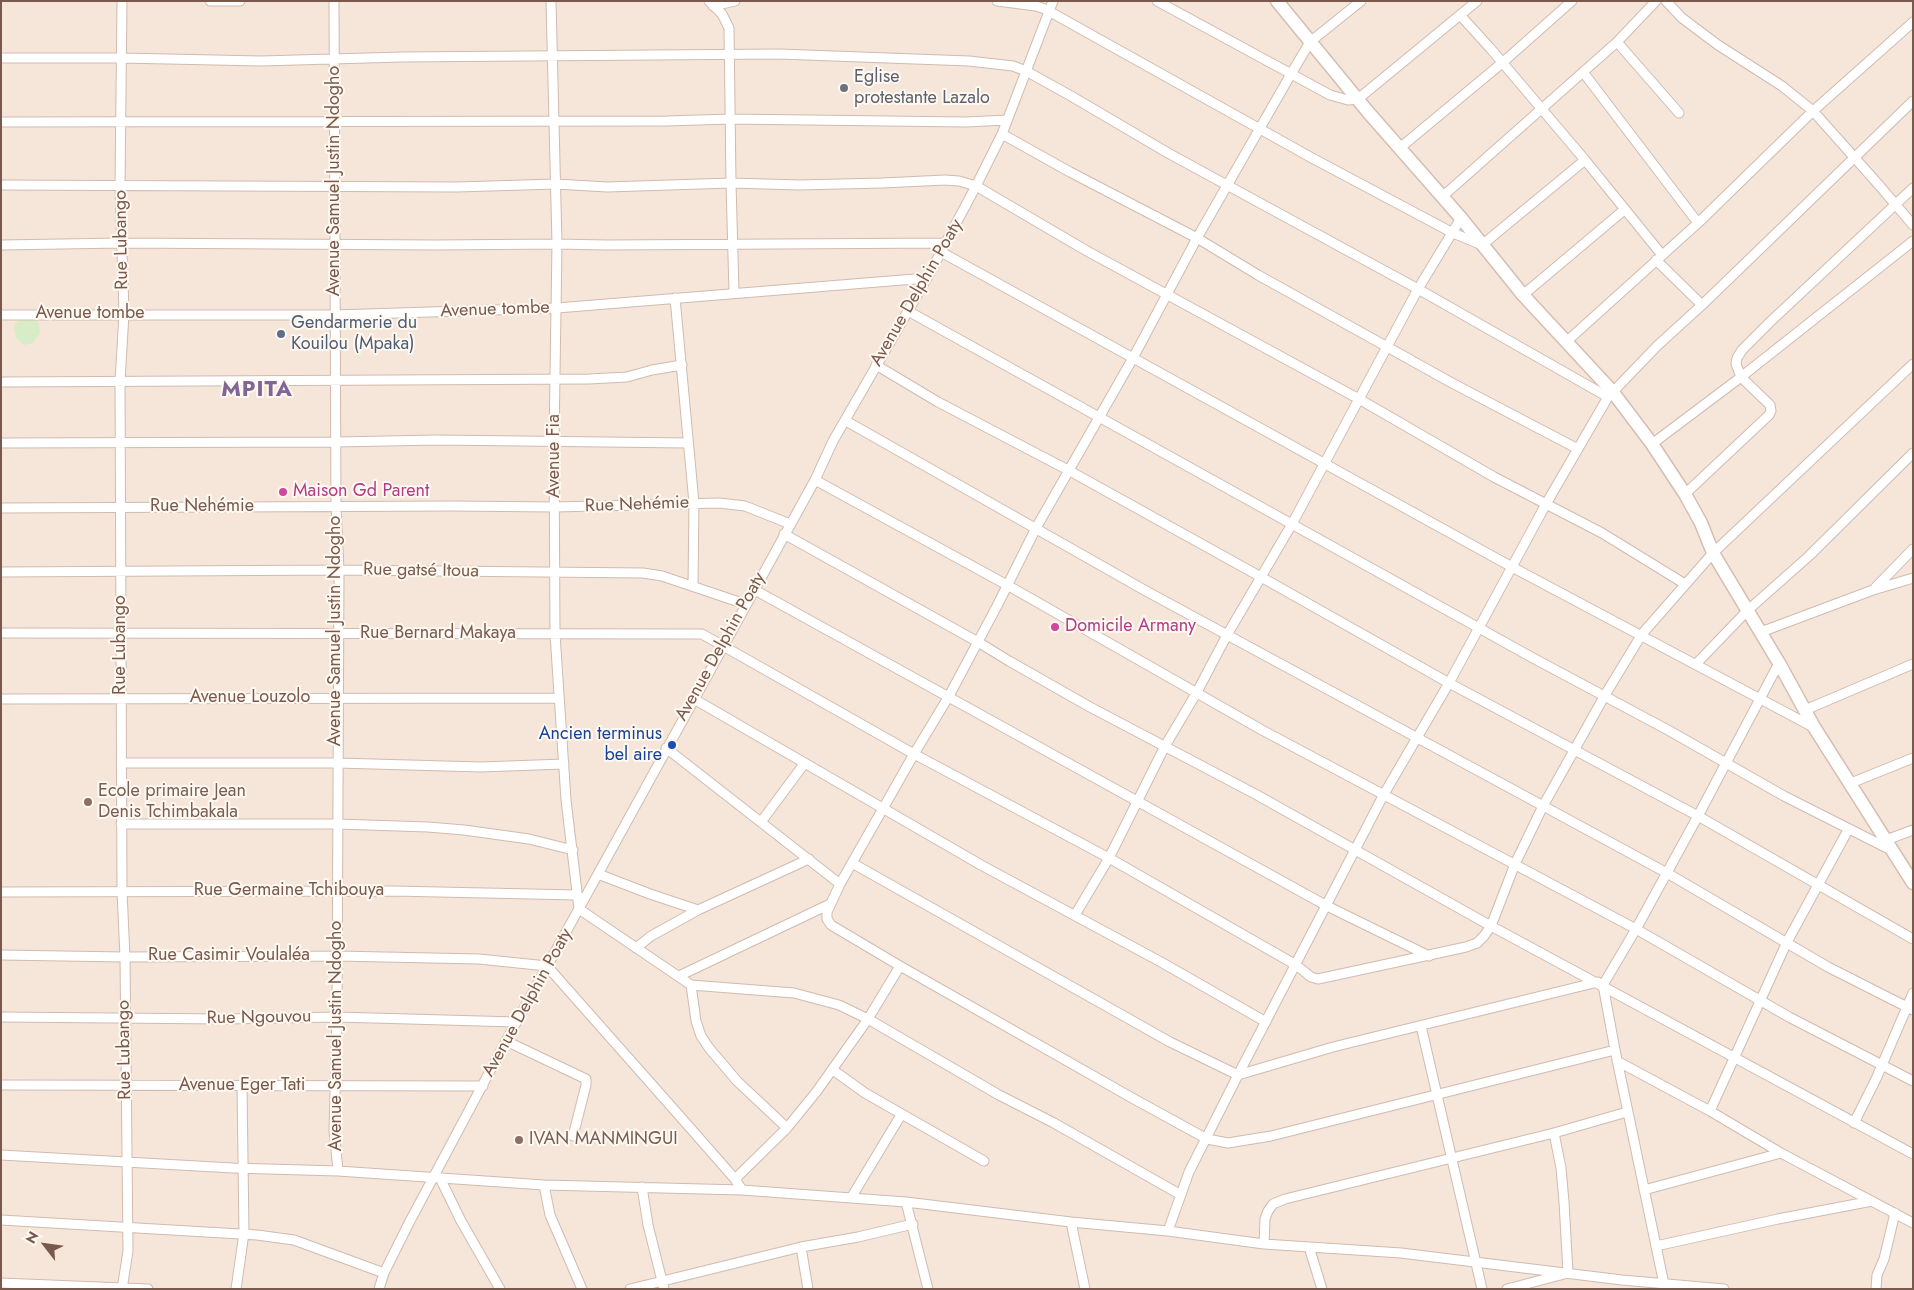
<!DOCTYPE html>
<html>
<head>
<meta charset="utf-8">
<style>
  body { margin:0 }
  #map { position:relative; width:1914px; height:1290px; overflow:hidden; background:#fdf4eb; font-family:Jost,sans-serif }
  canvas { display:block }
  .frame { position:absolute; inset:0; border:2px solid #79594c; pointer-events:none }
  .north { position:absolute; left:20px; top:1220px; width:50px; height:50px; -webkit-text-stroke:4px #fff9f2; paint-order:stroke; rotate:300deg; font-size:14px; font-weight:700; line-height:20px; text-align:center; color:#79594c }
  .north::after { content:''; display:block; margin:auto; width:18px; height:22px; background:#79594c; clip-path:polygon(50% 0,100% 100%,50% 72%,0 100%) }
</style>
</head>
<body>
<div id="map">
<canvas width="1914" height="1290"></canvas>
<div class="frame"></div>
<div class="north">N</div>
</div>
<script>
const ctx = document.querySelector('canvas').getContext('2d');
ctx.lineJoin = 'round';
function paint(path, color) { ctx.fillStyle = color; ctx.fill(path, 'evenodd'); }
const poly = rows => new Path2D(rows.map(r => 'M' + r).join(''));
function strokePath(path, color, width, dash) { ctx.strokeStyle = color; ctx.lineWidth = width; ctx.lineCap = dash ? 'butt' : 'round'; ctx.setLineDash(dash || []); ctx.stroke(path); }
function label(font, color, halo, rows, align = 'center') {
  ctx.font = font + ' Jost,sans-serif'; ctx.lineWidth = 4; ctx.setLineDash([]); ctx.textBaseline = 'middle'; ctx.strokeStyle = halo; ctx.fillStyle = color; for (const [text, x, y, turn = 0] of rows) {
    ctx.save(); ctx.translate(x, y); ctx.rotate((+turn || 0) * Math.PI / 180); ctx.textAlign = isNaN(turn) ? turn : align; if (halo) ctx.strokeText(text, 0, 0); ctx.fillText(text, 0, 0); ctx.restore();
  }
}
const residential = poly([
  [1,1,1913,1,1913,1289,1,1289]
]);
const green = poly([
  [21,316,29,316,39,323,40,333,33,343,24,345,16,338,14,326]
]);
const street = poly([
  [122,1,120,186,124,314,120,381,122,891,125,957,128,1251,122,1289],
  [210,1,240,1],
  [334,1,336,506,339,570,337,1017,334,1130,338,1171],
  [551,1,557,244,554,441,555,634,566,800,579,909,691,985,794,993,839,1005,868,1019,999,1095,1054,1123,1181,1195],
  [709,1,722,14,729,28,731,183,734,292],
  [997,1,1036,6,1045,9,1312,158,1453,233,1482,245,1585,160],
  [1157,1,1330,95,1348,100,1358,99,1477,1],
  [1361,1,1310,42,1291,74,1197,238,1133,358,1036,528,997,606,949,696,914,754,840,884,827,912,827,919,831,925,900,966,1134,1099,1207,1139,1228,1143,1271,1136,1615,1050],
  [1666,1,1682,18,1718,45,1782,86,1813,111,1878,184,1913,225],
  [713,6,735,1],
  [1460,15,1490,48,1585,160,1662,255],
  [1617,42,1679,113],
  [1,58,121,58,261,61,402,57,779,54,969,61,1013,66,1026,71,1071,96,1168,153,1418,289,1608,397],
  [1583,72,1698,223],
  [1,122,667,121,730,119,966,122,1007,120],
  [1002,134,1070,172,1197,238,1258,275,1452,383,1578,449],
  [1401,147,1502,63,1572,1],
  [1,185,457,187,556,184,607,187,731,183,799,185,882,183,945,180,959,181,976,186,1087,251,1359,399,1494,477,1602,533,1685,584],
  [1442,197,1617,42,1656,1],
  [1,245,121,243,436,245,557,244,607,245,946,243],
  [941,252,1512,567,1813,727],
  [1656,260,1702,305],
  [1523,295,1624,210],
  [675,298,694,503,693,586],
  [908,311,1533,658,1668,730,1784,796,1891,850],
  [1,315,335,315,557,308,927,278],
  [1566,342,1698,223,1813,111,1913,22],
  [876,365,938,402,1068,470,1261,577,1449,683,1698,816,1913,939],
  [1,382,589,379,627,377,652,370,682,365],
  [846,421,1146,591,1667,873,1828,967,1913,1010],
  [1,443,336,442,437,440,688,443],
  [1652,444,1741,377,1913,241],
  [815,480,1007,585,1262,730,1636,929,1789,1017,1913,1081],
  [1685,494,1769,415,1771,411,1770,405,1741,377,1736,364,1737,358,1742,350,1770,322,1913,188],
  [1,508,454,506,555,507,719,503,745,506,790,524],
  [784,534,978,642,1009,661,1090,707,1257,795,1491,926,1913,1154],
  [1,572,339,570,643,573,662,576,745,604],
  [1875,588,1913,549],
  [753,589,1327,906,1429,956],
  [1761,632,1873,590,1913,578],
  [1,633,702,634,914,754,1109,858,1296,965,1311,977,1318,979,1466,947,1477,943,1484,936,1491,926,1515,864,1543,806,1605,695,1642,634,1713,553,1913,364],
  [1696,664,1748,610,1809,556,1913,453],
  [1,699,558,698],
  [694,699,981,865,1161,962,1266,1022],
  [1805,710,1913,664],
  [666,748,840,884],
  [122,763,337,763,481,767,564,764],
  [1851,783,1913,758],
  [761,822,804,764],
  [121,824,337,824,428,827,464,830,529,839,573,850],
  [1886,840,1913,830],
  [852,863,1170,1042,1238,1075,1333,1047,1598,982],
  [598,874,650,894,698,910],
  [1,892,393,891,577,895],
  [1075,915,1109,858,1165,746,1197,692,1227,635,1292,524,1418,289,1461,218],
  [636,948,651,936,698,910,809,859],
  [1,955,125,957,337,956,479,959,547,966,677,1113,735,1179,742,1190],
  [679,976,830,904],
  [691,985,696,1021,701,1036,709,1048,737,1081,787,1128],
  [1,1017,225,1019,337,1017,516,1022],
  [1421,1026,1482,1289],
  [506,1041,586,1079,586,1085,573,1136],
  [1617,1061,1710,1111,1781,1153,1913,1223],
  [833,1070,865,1093,984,1161],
  [1,1085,483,1086],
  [1710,1111,1787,942,1848,830],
  [1854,1123,1876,1079,1913,993],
  [1,1155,233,1168,338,1171,544,1185,742,1190,906,1202,1071,1222,1168,1231,1264,1244,1401,1253,1622,1280,1724,1289],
  [440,1178,461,1221,500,1289],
  [735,1179,787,1128,817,1091,868,1019,900,966],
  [544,1185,550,1215,582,1289],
  [642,1187,648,1225,664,1289],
  [1644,1190,1781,1153],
  [851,1198,901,1115],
  [906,1202,928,1289],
  [1,1220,257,1235,294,1240,384,1273],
  [1071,1222,1085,1289],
  [1168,1231,1189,1172,1238,1075,1384,794,1449,683,1546,504,1608,397,1657,346,1702,305,1913,101],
  [1264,1244,1265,1219,1268,1211,1273,1204,1285,1199,1554,1133,1627,1112],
  [1656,1246,1778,1219,1872,1201],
  [801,1247,808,1289],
  [1309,1247,1322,1289],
  [1,1283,148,1289],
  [236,1289,244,1233,242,1086],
  [379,1289,384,1273,410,1221,506,1041,815,480,833,441,927,278,976,186,1002,134,1053,1],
  [630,1289,801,1247,858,1237,913,1224],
  [1507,1289,1568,1273,1564,1202,1561,1168,1554,1133],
  [1665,1289,1615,1050,1603,985,1636,929,1698,816,1779,663],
  [1876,1289,1877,1275,1884,1259,1895,1213]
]);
const secondary = poly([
  [1277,1,1368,112,1461,218,1523,295,1612,391,1652,444,1685,494,1701,523,1713,553,1779,663,1814,727,1913,883]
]);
const markers = [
  [844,88,5,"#6b7280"],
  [281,334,5,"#5c6f8a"],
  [283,492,5,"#d1479c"],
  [1055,627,5,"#d1479c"],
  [672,745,5,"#1a4fb4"],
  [88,802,5,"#8d6e63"],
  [519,1140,5,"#8d6e63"]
];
const worshipNames = [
  ["Eglise",854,78],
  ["protestante Lazalo",854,99]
];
const streetNames = [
  ["Avenue Samuel Justin Ndogho",335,181,-90],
  ["Rue Lubango",122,240,-91],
  ["Avenue Delphin Poaty",917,293,-60],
  ["Avenue tombe",495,310,-2],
  ["Avenue tombe",90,314],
  ["Avenue Fia",555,456,-90],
  ["Rue Nehémie",637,505,-2],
  ["Rue Nehémie",202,507],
  ["Rue gatsé Itoua",421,571,1],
  ["Avenue Samuel Justin Ndogho",336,631,-90],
  ["Rue Bernard Makaya",438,634],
  ["Rue Lubango",121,645,-90],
  ["Avenue Delphin Poaty",721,647,-61],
  ["Avenue Louzolo",250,698],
  ["Rue Germaine Tchibouya",289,891],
  ["Rue Casimir Voulaléa",229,956],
  ["Avenue Delphin Poaty",528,1003,-61],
  ["Rue Ngouvou",259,1018,-1],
  ["Avenue Samuel Justin Ndogho",337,1036,-90],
  ["Rue Lubango",125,1050,-91],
  ["Avenue Eger Tati",242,1086]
];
const serviceNames = [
  ["Gendarmerie du",291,324],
  ["Kouilou (Mpaka)",291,345]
];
const hotelNames = [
  ["Maison Gd Parent",293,492],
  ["Domicile Armany",1065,627]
];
const transitNames = [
  ["Ancien terminus",662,735],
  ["bel aire",662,756]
];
const educationNames = [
  ["Ecole primaire Jean",98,792],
  ["Denis Tchimbakala",98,813],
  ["IVAN MANMINGUI",529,1140]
];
const districtNames = [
  ["MPITA",257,391]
];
paint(residential, '#f5e6d9');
paint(green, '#d9ecc8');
strokePath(street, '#d0bbaf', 11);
strokePath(secondary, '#d6bdaf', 15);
strokePath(street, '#fff', 9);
strokePath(secondary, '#fff', 12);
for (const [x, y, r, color] of markers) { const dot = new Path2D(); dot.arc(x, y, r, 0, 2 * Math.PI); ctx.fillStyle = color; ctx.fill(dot); strokePath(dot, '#fff9f2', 2); }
label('18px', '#5b616d', '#fff9f2', worshipNames, 'left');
label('18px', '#79594c', '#fff9f2', streetNames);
label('18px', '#4e5e75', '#fff9f2', serviceNames, 'left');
label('18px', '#b23c85', '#fff9f2', hotelNames, 'left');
label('18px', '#164399', '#fff9f2', transitNames, 'right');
label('18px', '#785e54', '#fff9f2', educationNames, 'left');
ctx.letterSpacing = '1px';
label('bold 22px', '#816595', '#fff9f2', districtNames);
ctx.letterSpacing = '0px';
</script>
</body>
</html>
